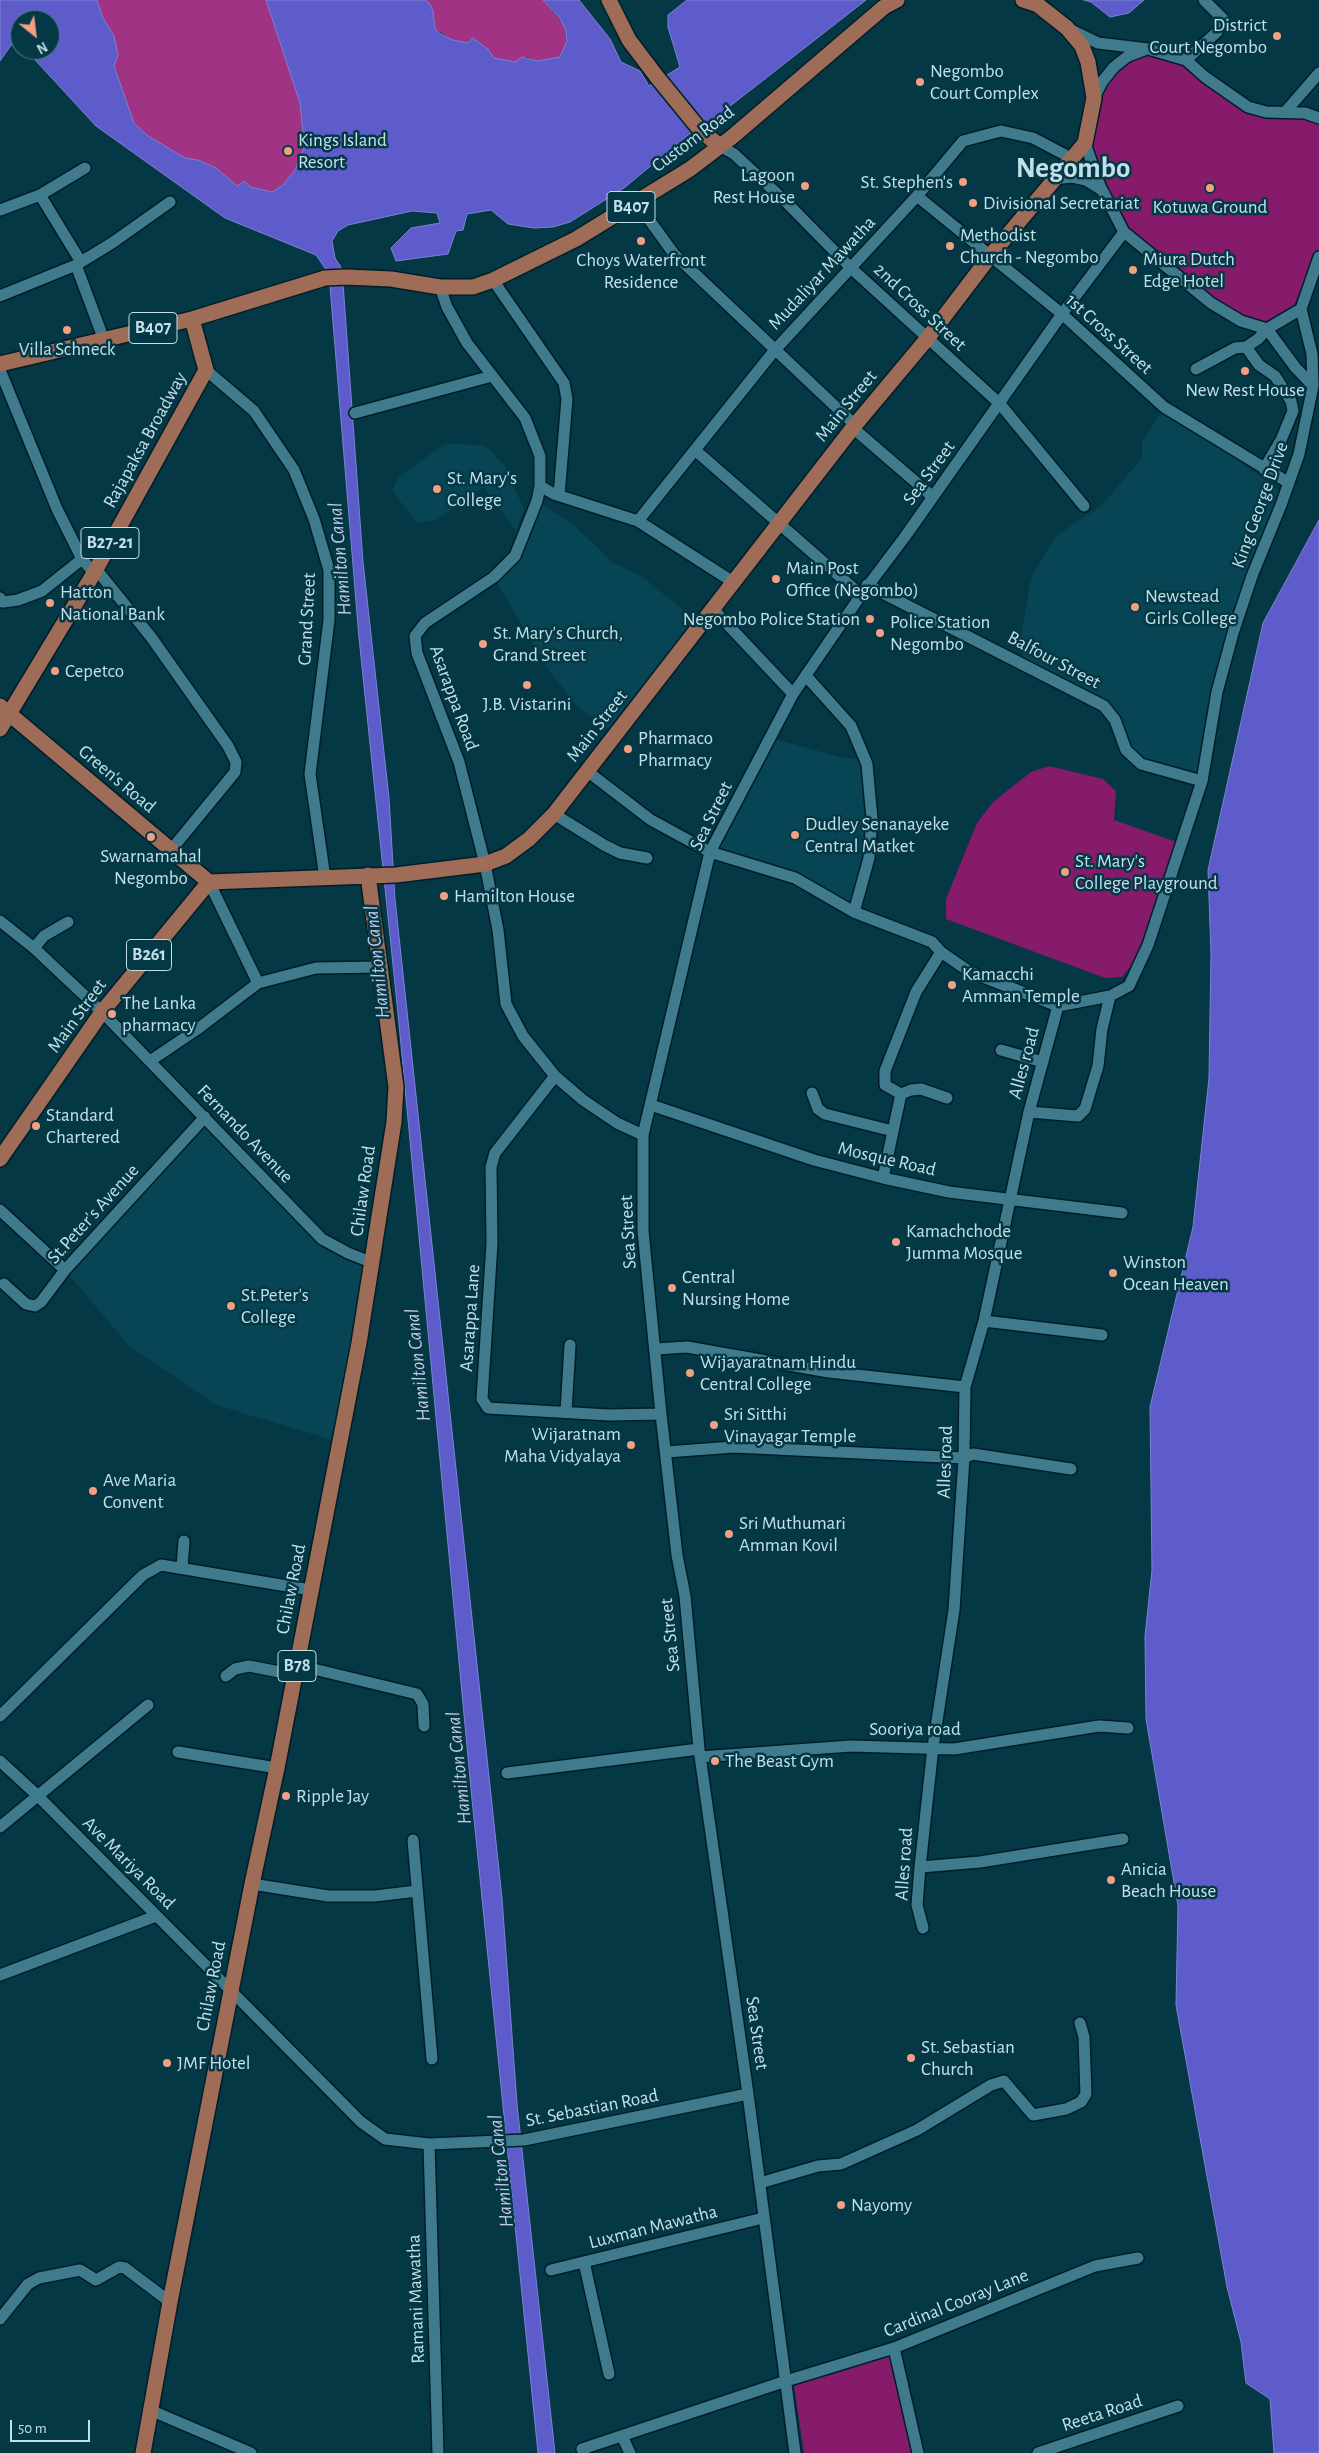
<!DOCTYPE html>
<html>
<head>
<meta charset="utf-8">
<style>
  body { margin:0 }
  #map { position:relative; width:1319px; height:2453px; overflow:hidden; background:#053845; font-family:"Alegreya Sans",sans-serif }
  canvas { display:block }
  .north { position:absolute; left:10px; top:10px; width:50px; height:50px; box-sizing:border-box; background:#053845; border:1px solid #517b87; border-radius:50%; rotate:151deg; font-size:14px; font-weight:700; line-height:20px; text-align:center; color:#c2e0ea }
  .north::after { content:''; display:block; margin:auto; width:18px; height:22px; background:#f3a082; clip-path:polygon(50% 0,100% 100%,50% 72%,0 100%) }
  .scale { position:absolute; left:10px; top:2420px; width:80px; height:22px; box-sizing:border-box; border:2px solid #c2e0ea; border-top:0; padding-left:6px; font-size:15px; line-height:18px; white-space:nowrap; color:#c2e0ea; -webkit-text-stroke:4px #053845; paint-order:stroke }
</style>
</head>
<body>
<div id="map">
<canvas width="1319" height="2453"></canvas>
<div class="north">N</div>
<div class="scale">50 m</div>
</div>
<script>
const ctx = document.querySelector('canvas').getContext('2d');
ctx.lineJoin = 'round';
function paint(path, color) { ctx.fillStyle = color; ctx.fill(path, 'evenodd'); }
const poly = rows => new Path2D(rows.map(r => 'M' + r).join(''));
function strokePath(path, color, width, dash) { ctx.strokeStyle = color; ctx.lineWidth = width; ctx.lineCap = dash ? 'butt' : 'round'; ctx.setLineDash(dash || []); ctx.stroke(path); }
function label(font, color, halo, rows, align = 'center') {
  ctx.font = font + ' "Alegreya Sans",sans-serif'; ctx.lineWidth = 5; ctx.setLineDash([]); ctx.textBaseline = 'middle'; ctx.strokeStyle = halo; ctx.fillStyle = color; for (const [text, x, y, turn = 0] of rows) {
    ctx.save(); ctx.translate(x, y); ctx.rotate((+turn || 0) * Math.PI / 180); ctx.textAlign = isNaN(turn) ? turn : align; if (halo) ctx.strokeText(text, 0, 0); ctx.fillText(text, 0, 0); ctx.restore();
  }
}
const built = poly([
  [1164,407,1280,491,1217,692,1202,781,1141,764,1104,706,1023,664,1021,636,1031,578,1056,536,1102,505,1142,458,1142,442],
  [444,444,481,445,489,449,506,468,524,509,516,531,484,487,436,520,417,523,392,491,398,478],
  [537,501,573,524,613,563,640,575,697,621,613,732,578,707,546,667,494,577,515,556],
  [771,738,840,757,856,759,867,764,872,819,854,912,795,878,710,852],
  [205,1117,322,1239,373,1263,336,1441,216,1405,129,1346,65,1270]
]);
const green = poly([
  [1148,49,1169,54,1238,101,1319,118,1319,251,1294,305,1263,323,1232,324,1211,303,1124,232,1085,143,1109,73],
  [1049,766,1103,779,1116,791,1114,820,1182,844,1148,945,1122,977,1105,978,946,919,946,899,977,823,993,802,1031,772],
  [893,2355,916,2453,804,2453,794,2386,801,2380]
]);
const forest = poly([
  [97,0,266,0,300,103,303,132,308,138,295,170,283,185,272,192,250,187,245,181,237,186,216,168,198,160,185,159,148,136,134,123,114,66,118,55,114,36,103,18],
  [425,0,543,0,560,19,566,31,567,41,564,51,560,57,538,61,527,57,522,57,516,62,494,58,488,49,473,38,468,43,453,40,435,29,433,11]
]);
const water = poly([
  [0,0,97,0,103,18,114,36,118,55,114,66,134,123,148,136,185,158,198,160,216,168,237,186,245,181,250,187,272,192,283,185,295,170,308,138,303,132,300,103,266,0,425,0,429,3,433,11,435,29,441,34,453,40,468,43,473,38,488,49,494,58,515,62,522,57,538,61,560,57,567,41,566,31,560,18,543,0,579,0,610,39,621,62,640,71,649,86,680,67,668,27,668,15,687,0,866,0,725,110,723,125,714,127,704,122,624,188,570,222,553,227,534,228,508,224,491,210,467,214,463,230,456,231,448,254,396,261,391,248,411,228,440,223,437,213,412,211,348,225,338,231,332,241,335,258,342,269,363,562,389,798,395,899,502,1898,517,2104,555,2453,538,2453,471,1789,398,1013,359,638,329,274,316,255,225,218,96,126,26,50,50,50,50,20,20,20,20,44,12,44,0,61,0,0],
  [1084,0,1144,0,1129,13,1110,17,1091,2,1084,0],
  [1319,520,1319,2453,1274,2453,1270,2399,1246,2383,1241,2342,1227,2287,1176,2005,1178,1906,1146,1719,1145,1636,1152,1570,1150,1407,1193,1227,1209,1078,1211,954,1208,870,1263,623,1319,520]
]);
const minor = poly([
  [1069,29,1098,43,1148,49,1186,60,1205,77,1248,107,1266,112,1305,113,1319,118],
  [1186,60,1217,32,1223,19,1204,0],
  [1094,98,1102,82,1114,67,1128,56,1144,50],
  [1286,111,1319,73],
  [720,146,734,154,785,201,851,268,1000,404,1084,506],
  [1053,179,1072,177,1086,180,1102,190],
  [40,195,81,262],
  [917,196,1062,314,1164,407,1289,483],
  [637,203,674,254,855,425],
  [0,210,40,195,85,168],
  [76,265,104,340],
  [493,280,564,383,567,399,559,495],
  [440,287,447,307,467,343,525,418,540,456,540,486,537,501,515,556,494,577,425,623,415,636,417,653,459,762,485,864,498,930,506,1004,523,1036,555,1076,583,1100,617,1123,643,1135],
  [0,296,76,265,112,243,170,202],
  [1301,309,1312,354,1313,386],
  [1246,347,1259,365,1275,376,1291,401,1293,411,1281,440,1264,469],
  [1196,369,1235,348,1246,347,1258,339,1267,329,1301,309,1319,257],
  [0,370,57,509,82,559,94,573],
  [206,370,254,411,294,470,314,519,329,570,329,620,310,774,325,878],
  [355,413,492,376],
  [853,428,933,497],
  [695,450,861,595],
  [540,486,554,494,638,521,733,582],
  [638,521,774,351,917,196,963,141,1001,131,1033,138,1071,158],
  [96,569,151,637,228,746,236,762,235,772,171,850],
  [867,585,1104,706,1115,720,1126,750,1141,764,1202,781],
  [0,598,3,602,18,600,42,591,82,559],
  [713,609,793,694],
  [807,677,851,726,867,764,872,819,869,858,854,912],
  [587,771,651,820,710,852,795,878,854,912,932,942,941,952,970,972,1058,1006,1110,996,1129,986,1148,945,1202,781,1217,692,1233,633,1252,576,1281,505,1299,454,1313,386,1295,367,1267,329,1241,321,1211,303,1124,232,1100,186,1085,143],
  [554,814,604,845,620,853,647,858],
  [209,882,258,983],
  [0,921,34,948,102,1012,322,1239,348,1253,373,1263],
  [34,948,44,936,68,922],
  [1001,1050,1043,1062],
  [150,1061,199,1028,258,983,316,968,381,967],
  [555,1076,495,1153,491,1167,492,1243,482,1399,488,1408,609,1415,661,1414],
  [812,1093,818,1109,825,1114,893,1131],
  [901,1094,911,1090,921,1089,947,1098],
  [651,1105,814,1160,883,1178,949,1192,1122,1213],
  [1029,1112,1078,1116,1085,1109,1098,1066,1102,1029,1110,996],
  [883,1178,901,1094,885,1085,885,1071,916,992,941,952],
  [0,1210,65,1270],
  [4,1284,26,1304,35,1306,41,1302,65,1270,205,1117],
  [984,1321,1102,1335],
  [656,1349,687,1347,829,1372,965,1387],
  [566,1412,570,1345],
  [666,1452,734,1447,964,1458,973,1454,1071,1469],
  [182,1567,184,1541],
  [297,1665,417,1694,423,1704,424,1726],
  [226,1676,235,1669,249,1666,295,1675],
  [0,1716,143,1575,161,1565,311,1590],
  [178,1752,277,1768],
  [700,1757,851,1746,954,1749,1099,1726,1128,1728],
  [0,1761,38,1796,361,2122,385,2139,429,2144,524,2140,748,2094],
  [507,1773,699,1749],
  [0,1827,148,1705],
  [413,1840,432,2059],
  [920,1867,980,1862,1123,1839],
  [252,1884,328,1896,375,1896,417,1891],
  [923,1928,917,1905,920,1867,933,1747,954,1610,964,1458,965,1387,984,1321,1029,1112,1058,1006],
  [0,1975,156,1916],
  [429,2144,438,2453],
  [760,2183,818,2166,841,2164,917,2130,991,2085,1004,2081,1033,2115,1066,2109,1081,2102,1086,2094,1084,2037,1080,2023],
  [584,2262,609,2374],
  [551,2270,763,2218],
  [0,2319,28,2284,39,2278,80,2270,96,2280,119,2267,125,2268,170,2302],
  [894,2348,918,2453],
  [150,2410,251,2453],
  [622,2436,630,2453],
  [584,2453,582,2449,786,2381,894,2348,1095,2266,1138,2258],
  [795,2453,748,2094,699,1749,685,1596,677,1555,661,1414,643,1231,643,1135,710,852,793,694,861,595,904,538,1062,314,1124,232],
  [1038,2453,1178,2406]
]);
const major = poly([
  [609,0,629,40,657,77,701,131,720,146],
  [0,364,192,319,325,278,346,277,391,279,440,287,473,287,493,280,576,239,690,169,732,137,884,7,897,0],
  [0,706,209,882],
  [0,729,94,573,206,370,192,319],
  [0,1159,102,1012,209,882,396,875,485,864,506,856,529,839,554,814,855,425,927,339,991,255,1085,143,1094,98,1088,62,1082,46,1067,28,1038,5,1023,0],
  [143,2453,170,2302,252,1884,277,1768,359,1343,394,1122,396,1087,368,875]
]);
const markers = [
  [1277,36,5,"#f3a082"],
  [920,82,5,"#f3a082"],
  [288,151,5,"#f3a082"],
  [963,182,5,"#f3a082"],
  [805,186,5,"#f3a082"],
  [1210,188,5,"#f3a082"],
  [973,203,5,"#f3a082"],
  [641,241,5,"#f3a082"],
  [950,246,5,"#f3a082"],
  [1133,270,5,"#f3a082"],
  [67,330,5,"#f3a082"],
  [1245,371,5,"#f3a082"],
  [437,489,5,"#f3a082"],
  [776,579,5,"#f3a082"],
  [50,603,5,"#f3a082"],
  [1135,607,5,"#f3a082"],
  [870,619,5,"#f3a082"],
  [880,633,5,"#f3a082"],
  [483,644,5,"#f3a082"],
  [55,671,5,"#f3a082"],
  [527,685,5,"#f3a082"],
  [628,749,5,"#f3a082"],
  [795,835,5,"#f3a082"],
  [151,837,5,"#f3a082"],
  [1065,872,5,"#f3a082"],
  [444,896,5,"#f3a082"],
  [952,985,5,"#f3a082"],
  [112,1014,5,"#f3a082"],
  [36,1126,5,"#f3a082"],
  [896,1242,5,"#f3a082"],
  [1113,1273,5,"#f3a082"],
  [672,1288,5,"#f3a082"],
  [231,1306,5,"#f3a082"],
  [690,1373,5,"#f3a082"],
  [714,1425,5,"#f3a082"],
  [631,1445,5,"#f3a082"],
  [93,1491,5,"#f3a082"],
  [729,1534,5,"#f3a082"],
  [715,1761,5,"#f3a082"],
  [286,1796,5,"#f3a082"],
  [1111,1880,5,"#f3a082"],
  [911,2058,5,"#f3a082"],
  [167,2063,5,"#f3a082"],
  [841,2205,5,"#f3a082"]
];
const shields = [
  [631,207,48],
  [153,328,48],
  [110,543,58],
  [149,955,45],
  [297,1666,38]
];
const shieldNames = [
  ["B407",631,207],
  ["B407",153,328],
  ["B27-21",110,543],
  ["B261",149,955],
  ["B78",297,1666]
];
const poiNames = [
  ["District",1267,25,"right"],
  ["Court Negombo",1267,47,"right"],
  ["Negombo",930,71],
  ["Court Complex",930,93],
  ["Kings Island",298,140],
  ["Resort",298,162],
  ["Lagoon",795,175,"right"],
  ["Rest House",795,197,"right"],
  ["St. Stephen's",953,182,"right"],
  ["Divisional Secretariat",983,203],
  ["Kotuwa Ground",1210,207,"center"],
  ["Methodist",960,235],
  ["Church - Negombo",960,257],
  ["Miura Dutch",1143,259],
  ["Edge Hotel",1143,281],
  ["Choys Waterfront",641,260,"center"],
  ["Residence",641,282,"center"],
  ["Villa Schneck",67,349,"center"],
  ["New Rest House",1245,390,"center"],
  ["St. Mary's",447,478],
  ["College",447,500],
  ["Main Post",786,568],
  ["Office (Negombo)",786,590],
  ["Hatton",60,592],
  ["National Bank",60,614],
  ["Newstead",1145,596],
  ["Girls College",1145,618],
  ["Negombo Police Station",860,619,"right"],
  ["Police Station",890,622],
  ["Negombo",890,644],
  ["St. Mary's Church,",493,633],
  ["Grand Street",493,655],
  ["Cepetco",65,671],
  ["J.B. Vistarini",527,704,"center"],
  ["Pharmaco",638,738],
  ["Pharmacy",638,760],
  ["Dudley Senanayeke",805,824],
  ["Central Matket",805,846],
  ["Swarnamahal",151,856,"center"],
  ["Negombo",151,878,"center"],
  ["St. Mary's",1075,861],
  ["College Playground",1075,883],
  ["Hamilton House",454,896],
  ["Kamacchi",962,974],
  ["Amman Temple",962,996],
  ["The Lanka",122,1003],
  ["pharmacy",122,1025],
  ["Standard",46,1115],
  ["Chartered",46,1137],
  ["Kamachchode",906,1231],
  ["Jumma Mosque",906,1253],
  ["Winston",1123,1262],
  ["Ocean Heaven",1123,1284],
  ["Central",682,1277],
  ["Nursing Home",682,1299],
  ["St.Peter's",241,1295],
  ["College",241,1317],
  ["Wijayaratnam Hindu",700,1362],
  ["Central College",700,1384],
  ["Sri Sitthi",724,1414],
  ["Vinayagar Temple",724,1436],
  ["Wijaratnam",621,1434,"right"],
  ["Maha Vidyalaya",621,1456,"right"],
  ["Ave Maria",103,1480],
  ["Convent",103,1502],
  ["Sri Muthumari",739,1523],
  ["Amman Kovil",739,1545],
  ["The Beast Gym",725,1761],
  ["Ripple Jay",296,1796],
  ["Anicia",1121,1869],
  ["Beach House",1121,1891],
  ["St. Sebastian",921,2047],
  ["Church",921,2069],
  ["JMF Hotel",177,2063],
  ["Nayomy",851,2205]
];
const streetNames = [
  ["Custom Road",693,139,-37],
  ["Mudaliyar Mawatha",822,273,-47],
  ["2nd Cross Street",920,307,43],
  ["1st Cross Street",1109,334,42],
  ["Main Street",846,406,-51],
  ["Rajapaksa Broadway",145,440,-61],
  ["Sea Street",929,473,-54],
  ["King George Drive",1260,505,-70],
  ["Grand Street",307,619,-87],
  ["Balfour Street",1054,660,28],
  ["Asarappa Road",454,698,70],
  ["Main Street",597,726,-52],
  ["Green's Road",117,779,40],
  ["Sea Street",711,816,-64],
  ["Main Street",77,1016,-54],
  ["Alles road",1024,1063,-75],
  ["Fernando Avenue",245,1134,46],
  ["Mosque Road",887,1159,13],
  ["Chilaw Road",363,1191,-82],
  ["St.Peter's Avenue",93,1214,-48],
  ["Sea Street",628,1232,-93],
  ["Asarappa Lane",470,1318,-86],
  ["Alles road",945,1462,-88],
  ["Chilaw Road",291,1589,-79],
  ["Sea Street",670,1635,-96],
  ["Sooriya road",915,1729],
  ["Ave Mariya Road",129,1863,45],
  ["Alles road",904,1864,-86],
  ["Chilaw Road",211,1986,-79],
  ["Sea Street",757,2033,82],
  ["St. Sebastian Road",592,2108,-11],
  ["Luxman Mawatha",653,2227,-14],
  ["Ramani Mawatha",416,2299,-92],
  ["Cardinal Cooray Lane",956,2303,-22],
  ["Reeta Road",1102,2413,-18]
];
const waterNames = [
  ["Hamilton Canal",340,559,-95],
  ["Hamilton Canal",377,962,-96],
  ["Hamilton Canal",418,1365,-96],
  ["Hamilton Canal",459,1768,-96],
  ["Hamilton Canal",501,2171,-96]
];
const townNames = [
  ["Negombo",1073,168]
];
paint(built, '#074555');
paint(green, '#861a6b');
paint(forest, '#a03383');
paint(water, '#5e5bca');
strokePath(water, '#7c83d4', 1);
strokePath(minor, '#001e27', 14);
strokePath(major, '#001e27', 18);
strokePath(minor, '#3f7b8d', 11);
strokePath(major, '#9e6c57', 15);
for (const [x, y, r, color] of markers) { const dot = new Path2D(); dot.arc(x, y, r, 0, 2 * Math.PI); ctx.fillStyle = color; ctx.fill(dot); strokePath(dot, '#053845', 2); }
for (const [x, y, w] of shields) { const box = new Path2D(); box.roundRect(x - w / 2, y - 15.5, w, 31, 4); ctx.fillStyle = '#053845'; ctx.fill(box); strokePath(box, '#c2e0ea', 1); }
label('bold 18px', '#c2e0ea', null, shieldNames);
label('19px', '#c2e0ea', '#053845', poiNames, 'left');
label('19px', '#c2e0ea', '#053845', streetNames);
label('italic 20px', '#c7cae7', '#053845', waterNames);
label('bold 29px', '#c2e0ea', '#053845', townNames);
</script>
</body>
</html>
